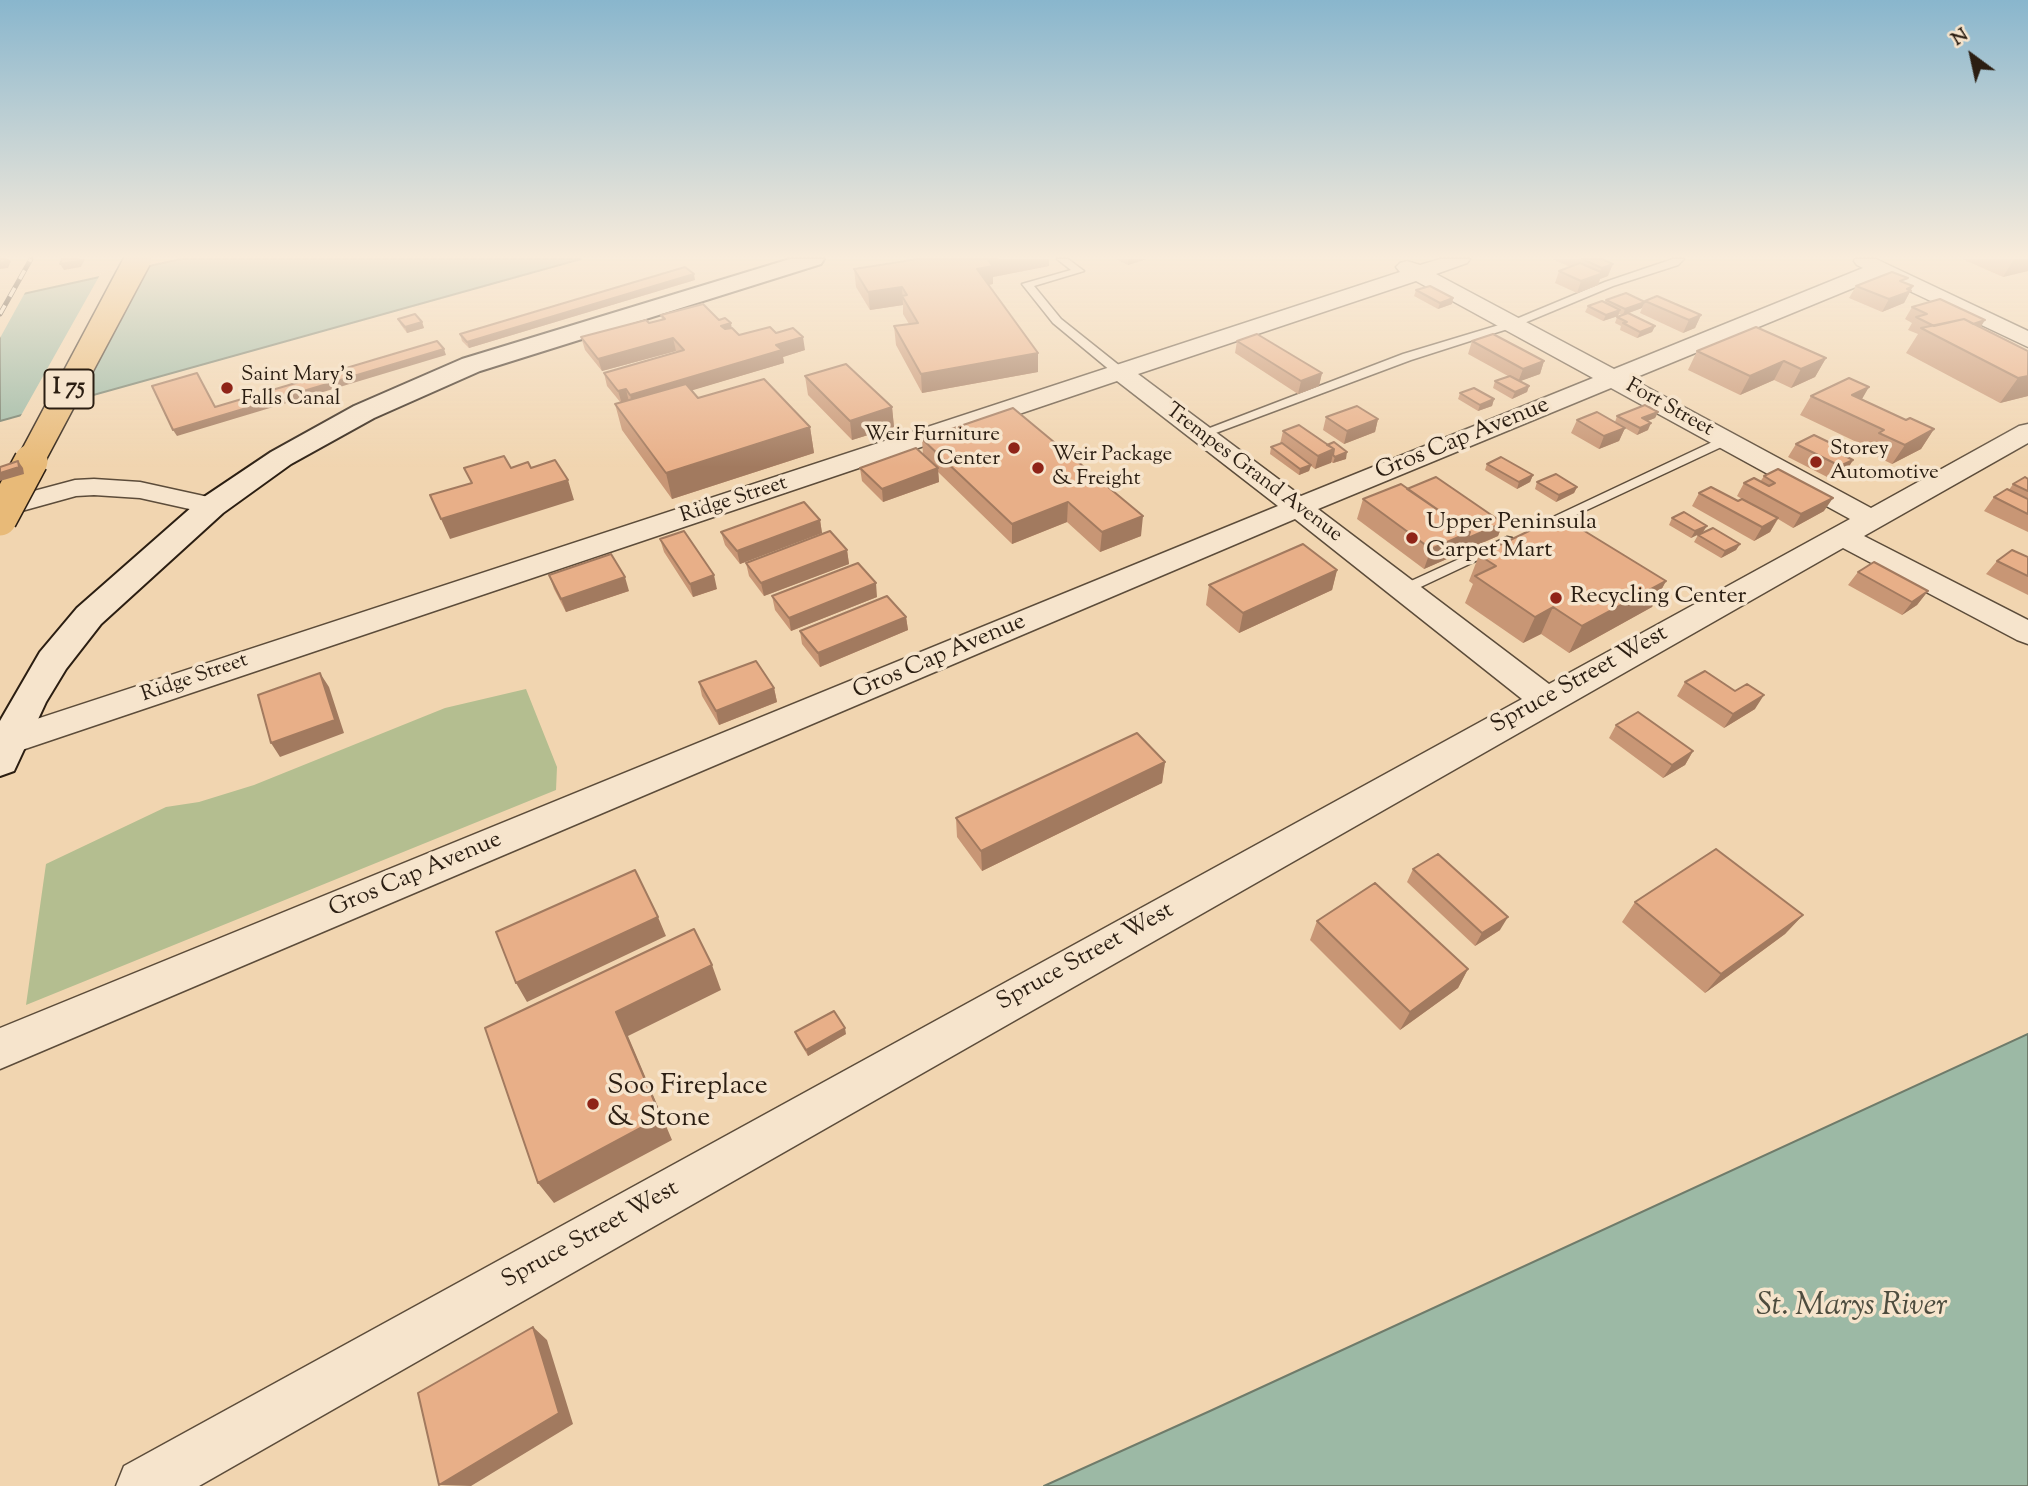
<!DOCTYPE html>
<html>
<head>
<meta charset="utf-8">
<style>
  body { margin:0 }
  #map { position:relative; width:2028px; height:1486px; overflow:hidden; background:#f1d5b0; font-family:"Sorts Mill Goudy",serif }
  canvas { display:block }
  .north { position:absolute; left:1937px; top:21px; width:70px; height:70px; -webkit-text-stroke:5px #f6e4cc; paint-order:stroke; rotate:327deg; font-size:19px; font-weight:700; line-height:28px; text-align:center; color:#2b1e12 }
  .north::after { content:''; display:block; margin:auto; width:24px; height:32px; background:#2b1e12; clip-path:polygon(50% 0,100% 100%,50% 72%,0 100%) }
</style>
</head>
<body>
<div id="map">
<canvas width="2028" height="1486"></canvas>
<div class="north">N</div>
</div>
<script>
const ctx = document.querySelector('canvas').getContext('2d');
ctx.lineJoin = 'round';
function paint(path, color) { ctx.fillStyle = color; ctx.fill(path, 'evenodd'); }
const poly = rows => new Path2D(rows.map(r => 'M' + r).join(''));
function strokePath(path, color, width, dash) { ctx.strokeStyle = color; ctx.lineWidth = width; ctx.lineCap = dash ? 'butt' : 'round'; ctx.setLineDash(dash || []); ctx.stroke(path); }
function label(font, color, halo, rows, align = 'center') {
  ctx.font = font + ' "Sorts Mill Goudy",serif'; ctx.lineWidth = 7; ctx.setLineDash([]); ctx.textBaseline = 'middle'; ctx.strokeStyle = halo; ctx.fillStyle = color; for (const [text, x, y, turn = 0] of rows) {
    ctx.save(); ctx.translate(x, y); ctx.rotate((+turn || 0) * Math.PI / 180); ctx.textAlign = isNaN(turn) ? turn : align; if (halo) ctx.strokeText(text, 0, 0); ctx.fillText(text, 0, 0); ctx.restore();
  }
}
const green = poly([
  [526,689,557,767,556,790,26,1005,46,864,166,807,199,802,254,785,445,708]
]);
const water = poly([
  [181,259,581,259,0,421,0,299,181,259],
  [2028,1034,2028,1486,1044,1486,1210,1411,2028,1034]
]);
const pier = poly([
  [142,264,73,404,19,419,101,273],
  [27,289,0,338,0,298,2,295]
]);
const lane = poly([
  [1057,259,1068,259,1084,271,1034,286,1061,319,1125,370,1125,376,1117,376,1053,323,1022,284,1071,270,1057,259],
  [1673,259,1684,259,1678,265,1613,286,1517,326,1411,360,1205,437,1200,438,1194,434,1403,354,1509,322,1605,282,1673,259],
  [1725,436,1732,440,1730,443,1544,530,1534,530,1532,527,1725,436],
  [1507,537,1512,538,1514,541,1512,544,1410,592,1405,594,1397,589,1400,586,1507,537]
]);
const street = poly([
  [1440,259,1470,259,1467,263,1436,274,1614,369,1863,268,1857,265,1854,261,1855,259,1876,259,2028,331,2028,347,1880,277,1632,379,1871,508,2019,426,2028,424,2028,443,1864,536,2028,620,2028,644,2017,640,1843,548,199,1486,116,1486,124,1466,1522,699,1295,519,0,1069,0,1028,1278,506,1117,381,19,751,7,755,0,753,0,731,1400,272,1396,267,1400,263,1407,261,1420,265,1440,259],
  [1416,281,1593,378,1301,496,1138,374,1416,281],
  [1611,388,1850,519,1549,684,1318,509,1611,388],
  [94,479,140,482,222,500,226,506,222,512,212,514,140,498,94,495,76,496,0,517,0,500,75,480,94,479]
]);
const secondary = poly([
  [790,259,824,259,821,264,480,371,374,418,291,464,223,513,101,624,66,669,46,702,14,771,0,776,0,721,40,652,77,608,201,499,271,452,354,406,462,359,790,259]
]);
const rail = poly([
  [0,314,31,259]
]);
const highwayBridgeFar1 = poly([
  [30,462,138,259]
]);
const highwayBridge = poly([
  [0,519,31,461]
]);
const wall = poly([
  [917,259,1049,259,1049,266,993,277,993,284,988,285,1038,353,1038,372,922,393,896,345,894,326,909,324,903,314,903,305,870,310,856,287,854,269],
  [1115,259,1147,259,1128,265],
  [1552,259,1602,259,1608,276,1600,279,1598,285,1577,293,1555,283,1559,271,1570,267],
  [1962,259,2028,259,2028,271,2003,277],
  [695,280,469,348,462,341,460,334],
  [1905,283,1913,286,1904,303,1882,312,1849,298,1856,286],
  [1416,290,1453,298,1452,304,1438,309,1414,296],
  [1606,300,1642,308,1629,313,1655,326,1652,332,1637,338,1620,330,1621,326,1615,323,1617,317,1622,315,1619,314,1618,316,1603,321,1585,312,1588,306,1605,302],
  [1645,301,1701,315,1695,328,1683,333,1640,313],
  [1912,307,1981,327,2028,351,2028,396,2000,403,1906,353,1918,334,1908,330,1912,323,1905,319],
  [661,315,719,320,732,328,739,335,776,333,805,350,783,357,784,363,692,390,698,398,810,427,814,453,672,499,622,430,615,404,621,403,607,386,604,373,677,352,676,351,602,371,585,350,581,337,662,320],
  [398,319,422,322,424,328,407,333,401,325],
  [1237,341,1322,373,1319,386,1298,394,1235,353],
  [1472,341,1544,361,1540,374,1520,381,1529,386,1527,392,1512,399,1493,388,1495,381,1508,376,1468,354],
  [1697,351,1826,358,1815,377,1791,388,1774,380,1740,395,1688,370],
  [805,376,892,407,894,427,852,440,808,395],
  [1460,393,1494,399,1492,406,1478,411,1458,399],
  [1811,396,1862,400,1906,420,1934,429,1921,449,1892,464,1867,452,1869,448,1800,415],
  [1658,412,1655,418,1648,421,1648,430,1637,435,1625,428,1619,441,1599,449,1571,433,1577,420,1615,422,1617,416],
  [1326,417,1378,419,1375,432,1344,444,1323,430],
  [1283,431,1346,459,1333,463,1331,462,1315,469,1311,466,1309,471,1299,475,1270,454,1271,447,1280,444],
  [922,439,1141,536,1100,552,1067,522,1012,544,938,472,939,482,883,502,862,481,860,468,923,455],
  [1796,444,1842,454,1853,460,1845,473,1831,479,1788,457],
  [1487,464,1533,475,1530,482,1517,489,1485,470],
  [1764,476,1824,511,1793,528,1778,519,1770,532,1754,541,1692,506,1699,493,1738,501,1742,499,1737,496,1744,483,1760,482],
  [2028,479,2028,532,1984,511,1994,497,2009,490,2013,484],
  [1537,482,1577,487,1574,493,1556,502,1535,489],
  [1407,489,1503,523,1498,536,1424,569,1357,519,1363,499],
  [1672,518,1703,532,1691,538,1669,525],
  [820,520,822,533,740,564,725,545,721,532],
  [1698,535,1740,544,1736,550,1721,558,1694,542],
  [660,539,717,589,693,597,664,552],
  [847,550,849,564,764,596,749,576,746,563],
  [1479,555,1666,581,1652,607,1569,653,1541,634,1523,643,1465,603,1473,584,1469,581],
  [2028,557,2028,595,1986,574,1997,561],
  [1337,570,1332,590,1239,633,1206,605,1209,585],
  [1858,572,1928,591,1917,605,1902,615,1848,585],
  [549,575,629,591,566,612,554,589],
  [772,596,877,597,791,631,775,610],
  [906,617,908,630,820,667,802,644,800,631],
  [699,682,774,688,777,702,719,725,702,696],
  [1685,682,1755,709,1724,728,1677,696],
  [1616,725,1693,751,1685,765,1663,778,1609,738],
  [1165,762,1162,783,982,871,957,837,956,818],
  [1413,869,1500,930,1475,946,1407,882],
  [1635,902,1803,915,1785,934,1705,993,1622,922],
  [1317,921,1468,969,1458,988,1400,1030,1310,940],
  [795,1032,846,1034,808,1056,797,1038]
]);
const shadedWall = poly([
  [6,259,9,259,11,261,8,268,0,269,0,263],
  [79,259,85,259,81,267,64,270,60,264],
  [998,259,1049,259,1049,266,993,277,993,284,977,287,977,269,988,260],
  [1128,259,1147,259,1128,265],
  [2014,259,2028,259,2028,271,2003,277],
  [1613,264,1608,276,1600,279,1598,285,1577,293,1581,281,1599,274,1602,268],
  [694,274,695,280,469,348,467,342],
  [1913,286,1904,303,1882,312,1889,299],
  [902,287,903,305,870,310,868,292],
  [1453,298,1452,304,1438,309,1440,303],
  [1645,302,1642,308,1623,315,1625,309],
  [1620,310,1618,316,1603,321,1606,315],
  [1701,315,1695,328,1683,333,1689,320],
  [1985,320,1977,333,1946,331],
  [422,322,424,328,407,333,405,327],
  [731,323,733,336,721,326],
  [1655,326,1652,332,1637,338,1640,332],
  [803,337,805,350,783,357,784,363,633,408,630,395,776,345],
  [673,338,676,351,602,371,598,359],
  [444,349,446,355,177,436,173,430],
  [1038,353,1038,372,922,393,921,374],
  [1826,358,1815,377,1791,388,1801,369],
  [1544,361,1540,374,1518,382,1523,369],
  [1784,361,1774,380,1740,395,1750,376],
  [1322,373,1319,386,1298,394,1301,381],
  [2028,376,2028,396,2000,403,2018,378],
  [1529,386,1527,392,1512,399,1515,392],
  [1869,387,1858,406,1852,395],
  [626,389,629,402,622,404,618,391],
  [1494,399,1492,406,1478,411,1480,405],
  [892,407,894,427,852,440,850,421],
  [1658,412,1655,418,1639,424,1642,418],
  [1378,419,1375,432,1344,444,1347,431],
  [1651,423,1648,430,1637,435,1640,428],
  [810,427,814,453,672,499,666,473],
  [1625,428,1619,441,1599,449,1604,436],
  [1934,429,1921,449,1892,464,1905,445],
  [1334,449,1331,463,1315,469,1318,456],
  [1347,452,1346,459,1333,463,1335,457],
  [1853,460,1845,473,1831,479,1840,466],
  [18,461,23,468,24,474,0,481,0,473],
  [1311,465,1309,471,1299,475,1300,469],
  [938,468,939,482,883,502,882,489],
  [1533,475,1530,482,1517,489,1519,482],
  [568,480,574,500,450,539,441,519],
  [1577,487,1574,493,1556,502,1559,495],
  [1833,498,1824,511,1793,528,1801,514],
  [1068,502,1067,522,1012,544,1012,524],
  [1143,516,1141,536,1100,552,1102,532],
  [1778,518,1770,532,1754,541,1762,527],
  [820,520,822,533,740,564,737,551],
  [1503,523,1498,536,1463,551,1468,538],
  [1707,526,1703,532,1691,538,1695,531],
  [1470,532,1463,552,1424,569,1431,549],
  [1740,544,1736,550,1721,558,1725,551],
  [847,550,849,564,764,596,761,583],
  [1337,570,1332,590,1239,633,1243,613],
  [714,575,717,589,693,597,690,584],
  [625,577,629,591,566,612,561,599],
  [1666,581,1652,607,1569,653,1582,626],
  [876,583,877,597,791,631,789,618],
  [1928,591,1917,605,1902,615,1912,602],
  [1553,607,1541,634,1523,643,1535,617],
  [906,617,908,630,820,667,818,653],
  [320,673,329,687,344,733,280,757,271,743],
  [774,688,777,702,719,725,716,711],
  [1764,695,1755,709,1724,728,1733,714],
  [1693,751,1685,765,1663,778,1672,765],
  [1165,762,1162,783,982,871,981,851],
  [1803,915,1785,934,1705,993,1721,974],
  [658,917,666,936,527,1002,516,983],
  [1508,917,1500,930,1475,946,1482,933],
  [712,965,721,990,628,1036,672,1140,554,1203,538,1183,616,1012],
  [1468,969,1458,988,1400,1030,1410,1012],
  [845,1028,846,1034,808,1056,806,1050],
  [533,1327,547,1340,573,1424,471,1486,439,1485]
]);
const building = poly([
  [0,259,6,259,4,262,0,263,0,259],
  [62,259,79,259,78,261,60,264,62,259],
  [918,259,998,259,988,260,993,266,977,269,1038,353,921,374,894,326,918,323,902,296,907,295,902,287,868,292,854,269,918,259],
  [1582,259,1602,259,1613,264,1602,268,1582,259],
  [1580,263,1603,273,1581,281,1559,271,1580,263],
  [685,267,694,274,467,342,460,334,685,267],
  [1892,272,1908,278,1900,281,1913,286,1907,289,1911,291,1889,299,1856,286,1892,272],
  [1430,286,1453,298,1440,303,1416,290,1430,286],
  [1626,293,1645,302,1625,309,1606,300,1626,293],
  [1657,296,1701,315,1689,320,1645,301,1657,296],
  [1940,299,1985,320,1973,324,1964,319,1934,326,1916,317,1927,314,1912,307,1940,299],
  [1602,301,1620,310,1606,315,1588,306,1602,301],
  [703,304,719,320,725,318,731,323,721,326,725,329,732,328,739,335,770,327,776,333,793,328,803,337,776,345,782,350,630,395,626,389,618,391,604,373,684,350,673,338,598,359,581,337,646,320,649,323,665,319,661,315,703,304],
  [1628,313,1655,326,1640,332,1623,323,1627,322,1617,317,1628,313],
  [415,314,422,322,405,327,398,319,415,314],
  [1964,319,2028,351,2028,376,2018,378,1921,328,1964,319],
  [1756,327,1826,358,1801,369,1784,361,1750,376,1697,351,1756,327],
  [1257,334,1322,373,1301,381,1237,341,1257,334],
  [1493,334,1544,361,1523,369,1472,341,1493,334],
  [437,341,444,349,173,430,152,386,197,373,215,407,437,341],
  [846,364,892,407,850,421,805,376,846,364],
  [1510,376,1529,386,1515,392,1495,381,1510,376],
  [1849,378,1869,387,1852,395,1906,420,1910,418,1934,429,1905,445,1879,433,1884,430,1811,396,1849,378],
  [764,379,810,427,666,473,615,404,686,384,698,398,764,379],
  [1474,388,1494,399,1480,405,1460,393,1474,388],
  [1645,405,1658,412,1642,418,1651,423,1640,428,1617,416,1645,405],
  [1357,406,1378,419,1347,431,1326,417,1357,406],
  [1013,408,1143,516,1102,532,1068,502,1012,524,922,439,1013,408],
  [1597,412,1625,428,1604,436,1577,420,1597,412],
  [1299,425,1334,449,1318,456,1283,431,1299,425],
  [1814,435,1845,450,1839,453,1853,460,1840,466,1796,444,1814,435],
  [1334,442,1347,452,1335,457,1333,455,1334,449,1327,445,1334,442],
  [1282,443,1311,465,1300,469,1271,447,1282,443],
  [916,448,938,468,882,489,860,468,916,448],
  [504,456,511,468,528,462,531,468,555,460,568,480,441,519,430,495,472,483,464,468,504,456],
  [1501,457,1533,475,1519,482,1487,464,1501,457],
  [18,461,19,467,0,473,0,467,18,461],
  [1778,469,1833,498,1801,514,1744,483,1754,478,1769,486,1775,483,1764,476,1778,469],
  [1556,474,1577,487,1559,495,1537,482,1556,474],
  [1436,477,1503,523,1468,538,1470,532,1407,489,1436,477],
  [2025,477,2028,479,2028,491,2013,484,2025,477],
  [1401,484,1470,532,1431,549,1363,499,1401,484],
  [1711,487,1738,501,1742,499,1778,518,1762,527,1699,493,1711,487],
  [2007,489,2028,499,2028,514,1994,497,2007,489],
  [804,502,820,520,737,551,721,532,804,502],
  [1684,512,1707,526,1695,531,1672,518,1684,512],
  [1560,516,1666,581,1582,626,1553,607,1535,617,1475,576,1496,566,1479,555,1560,516],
  [1713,528,1740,544,1725,551,1698,535,1713,528],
  [684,531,714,575,690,584,660,539,684,531],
  [830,531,847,550,761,583,746,563,830,531],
  [1303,544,1337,570,1243,613,1209,585,1303,544],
  [2012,550,2028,557,2028,576,1997,561,2012,550],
  [611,554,625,577,561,599,549,575,611,554],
  [1874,562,1928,591,1912,602,1858,572,1874,562],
  [858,563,876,583,789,618,772,596,858,563],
  [887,596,906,617,818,653,800,631,887,596],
  [756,661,774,688,716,711,699,682,756,661],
  [1705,671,1735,691,1747,684,1764,695,1733,714,1685,682,1705,671],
  [320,673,335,720,271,743,258,695,320,673],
  [1638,712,1693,751,1672,765,1616,725,1638,712],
  [1137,733,1165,762,981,851,956,818,1137,733],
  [1716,849,1803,915,1721,974,1635,902,1716,849],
  [1438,854,1508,917,1482,933,1413,869,1438,854],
  [635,870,658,917,516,983,496,932,635,870],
  [1375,883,1468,969,1410,1012,1317,921,1375,883],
  [694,929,712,965,616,1012,661,1117,538,1183,485,1028,694,929],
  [834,1011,845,1028,806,1050,795,1032,834,1011],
  [533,1327,559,1413,439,1485,418,1393,533,1327]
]);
const markers = [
  [227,388,7,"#8f2418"],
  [1014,448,7,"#8f2418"],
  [1816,462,7,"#8f2418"],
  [1038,468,7,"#8f2418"],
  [1412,538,7,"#8f2418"],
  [1556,598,7,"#8f2418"],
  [593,1104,7,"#8f2418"]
];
const farPoinames = [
  ["Saint Mary's",241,376],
  ["Falls Canal",241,400],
  ["Weir Furniture",1000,436,"right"],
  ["Center",1000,460,"right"],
  ["Storey",1830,450],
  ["Automotive",1830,474],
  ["Weir Package",1052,456],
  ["& Freight",1052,480]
];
const farStreetnames = [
  ["Fort Street",1669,409,29],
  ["Trempes Grand Avenue",1253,474,37],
  ["Ridge Street",734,501,-18],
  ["Ridge Street",195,679,-19]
];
const shields = [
  [69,389,49]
];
const shieldNames = [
  ["I 75",69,389]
];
const streetNames = [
  ["Gros Cap Avenue",1463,440,-22],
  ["Gros Cap Avenue",940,658,-23],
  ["Spruce Street West",1580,681,-29],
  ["Gros Cap Avenue",416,876,-23],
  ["Spruce Street West",1086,958,-29],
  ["Spruce Street West",591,1236,-29]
];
const poiNames = [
  ["Upper Peninsula",1426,524],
  ["Carpet Mart",1426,552],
  ["Recycling Center",1570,598]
];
const nearPoinames = [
  ["Soo Fireplace",607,1088],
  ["& Stone",607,1120]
];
const nearWaternames = [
  ["St. Marys River",1852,1309]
];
paint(green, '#b4be90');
paint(water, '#9cb9a5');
strokePath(water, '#6f7b6a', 2);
paint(pier, '#f1d5b0');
strokePath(lane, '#5c4c3a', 3);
strokePath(street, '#5c4c3a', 3);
strokePath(secondary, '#2b1e12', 4);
paint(lane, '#f6e4cc');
paint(street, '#f6e4cc');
paint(secondary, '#f6e4cc');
strokePath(rail, '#2b1e12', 5);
strokePath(rail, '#f6e4cc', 3.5, [10]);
strokePath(highwayBridgeFar1, '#2b1e12', 29, []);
strokePath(highwayBridge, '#2b1e12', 36, []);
strokePath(highwayBridgeFar1, '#e8ba78', 26);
strokePath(highwayBridge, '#e8ba78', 33);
paint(wall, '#c89675');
paint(shadedWall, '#a27a5f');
paint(building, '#e8af88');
strokePath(building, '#a27a5f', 2);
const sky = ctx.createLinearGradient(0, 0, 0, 467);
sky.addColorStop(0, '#89b6cd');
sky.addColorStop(0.55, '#f9ecdb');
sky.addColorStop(1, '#f9ecdb00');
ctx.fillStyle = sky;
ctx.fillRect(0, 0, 2028, 467);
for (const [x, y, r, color] of markers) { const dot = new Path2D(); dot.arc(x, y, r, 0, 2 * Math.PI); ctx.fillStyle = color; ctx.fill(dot); strokePath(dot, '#f6e4cc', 2.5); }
label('21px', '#2b1e12', '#f6e4cc', farPoinames, 'left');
label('21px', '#2b1e12', '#f6e4cc', farStreetnames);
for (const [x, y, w] of shields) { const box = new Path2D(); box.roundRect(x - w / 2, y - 19.5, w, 39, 5); ctx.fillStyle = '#f6e4cc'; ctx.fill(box); strokePath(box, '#2b1e12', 2); }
label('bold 23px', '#2b1e12', null, shieldNames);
label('24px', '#2b1e12', '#f6e4cc', streetNames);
label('24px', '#2b1e12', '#f6e4cc', poiNames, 'left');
label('28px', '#2b1e12', '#f6e4cc', nearPoinames, 'left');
label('italic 32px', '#4d4c3e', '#f6e4cc', nearWaternames);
</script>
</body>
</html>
